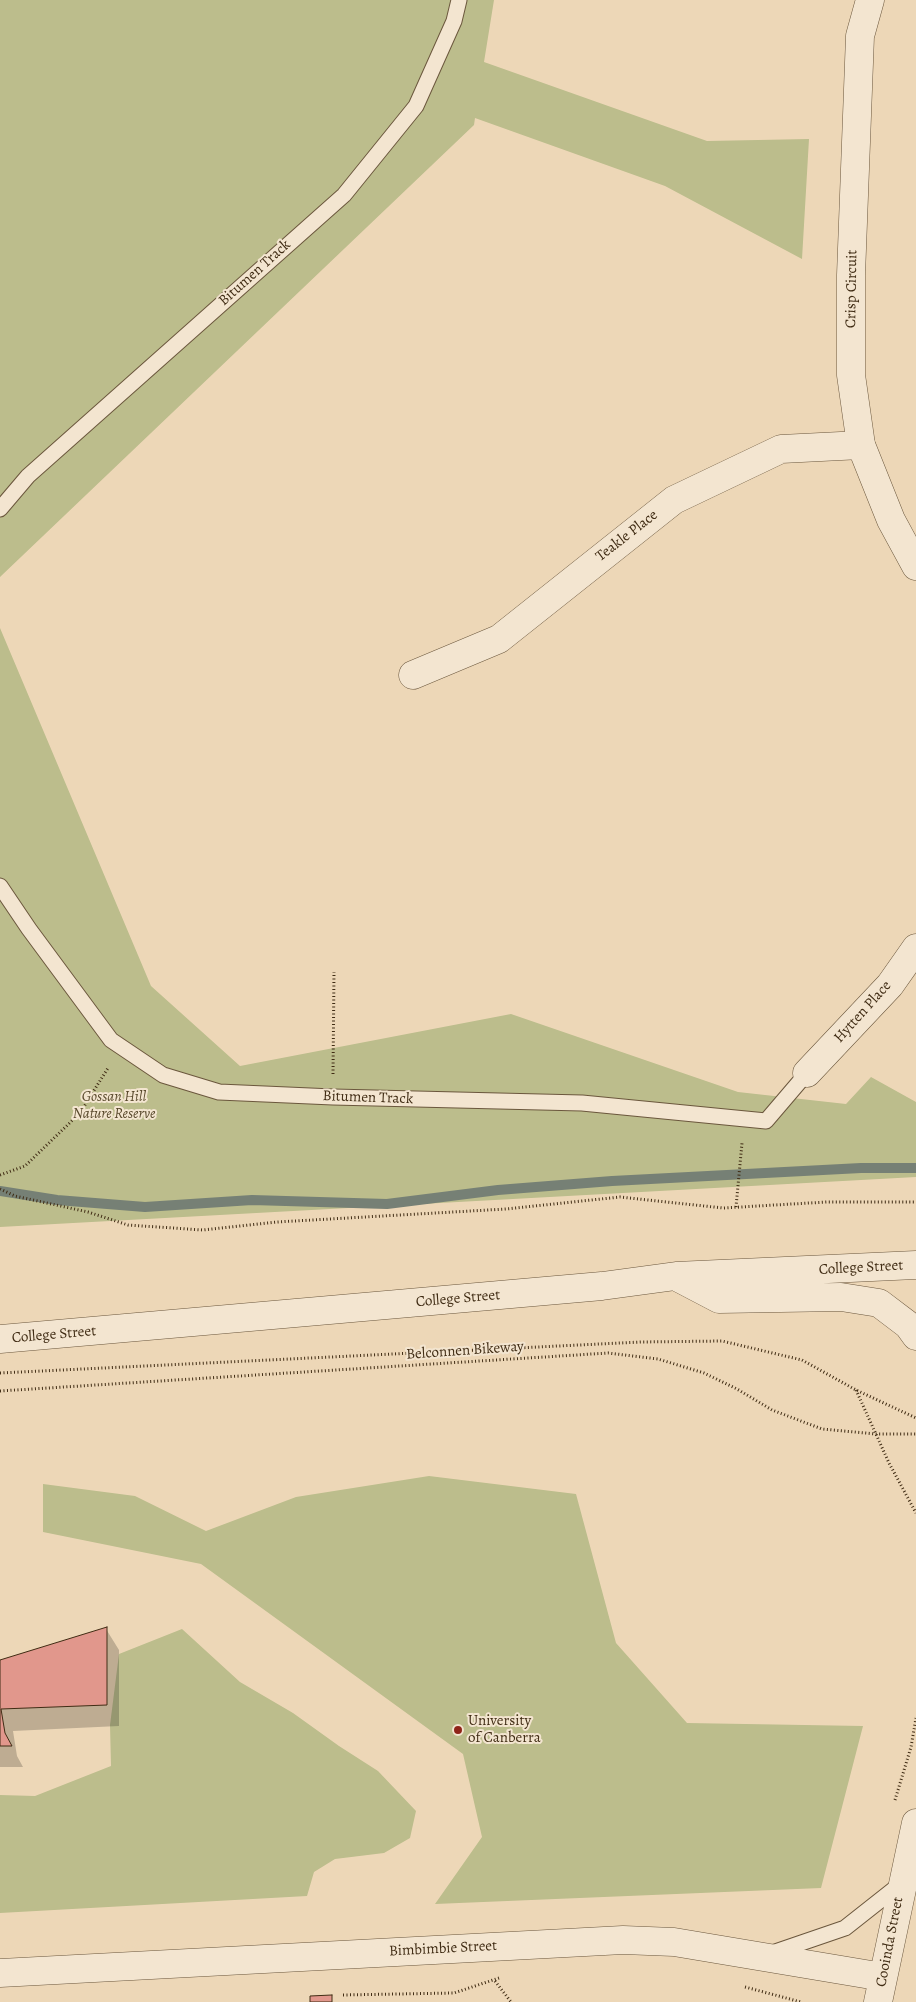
<!DOCTYPE html>
<html>
<head>
<meta charset="utf-8">
<style>
  body { margin:0 }
  canvas { display:block; background:#edd7b7 }
</style>
</head>
<body>
<canvas width="916" height="2002"></canvas>
<script>
const ctx = document.querySelector('canvas').getContext('2d');
ctx.lineJoin = 'round';
function paint(path, color) { ctx.fillStyle = color; ctx.fill(path, 'evenodd'); }
const poly = rows => new Path2D(rows.map(r => 'M' + r).join(''));
function strokePath(path, color, width, dash) { ctx.strokeStyle = color; ctx.lineWidth = width; ctx.lineCap = dash ? 'butt' : 'round'; ctx.setLineDash(dash || []); ctx.stroke(path); }
function label(font, color, halo, rows, align = 'center') {
  ctx.font = font + ' Alegreya,serif'; ctx.lineWidth = 4; ctx.setLineDash([]); ctx.textBaseline = 'middle'; ctx.strokeStyle = halo; ctx.fillStyle = color; for (const [text, x, y, turn = 0] of rows) {
    ctx.save(); ctx.translate(x, y); ctx.rotate((+turn || 0) * Math.PI / 180); ctx.textAlign = isNaN(turn) ? turn : align; if (halo) ctx.strokeText(text, 0, 0); ctx.fillText(text, 0, 0); ctx.restore();
  }
}
const green = poly([
  [0,0,494,0,484,62,707,141,809,139,802,259,665,186,475,118,474,125,0,577],
  [0,628,151,986,240,1066,511,1014,738,1092,846,1104,871,1077,916,1102,916,1177,0,1227],
  [429,1476,576,1494,616,1643,687,1723,863,1726,821,1888,435,1904,482,1837,463,1754,201,1564,43,1532,43,1484,135,1496,206,1531,296,1497],
  [182,1629,240,1682,293,1713,339,1746,378,1771,416,1811,410,1838,384,1853,335,1859,314,1872,307,1896,0,1913,0,1795,35,1796,111,1766,110,1725,119,1654]
]);
const shadow = poly([
  [106,1629,119,1650,119,1726,13,1731,17,1756,23,1767,0,1767,0,1661]
]);
const stream = poly([
  [0,1191,57,1200,145,1207,252,1200,387,1204,498,1190,612,1181,861,1168,916,1168]
]);
const building = poly([
  [107,1627,107,1705,1,1709,5,1733,12,1746,0,1746,0,1660,107,1627],
  [332,1995,332,2002,310,2002,310,1996,332,1995]
]);
const path = poly([
  [333,1074,334,972],
  [0,1175,25,1166,80,1113,108,1068],
  [0,1189,15,1196,88,1212,128,1225,203,1230,277,1222,506,1209,620,1197,723,1208,827,1202,916,1202],
  [736,1207,742,1143],
  [0,1373,641,1342,722,1341,802,1360,856,1390,916,1418],
  [856,1390,889,1463,916,1513],
  [0,1391,608,1353,658,1359,704,1373,737,1389,772,1410,822,1429,876,1434,916,1434],
  [895,1800,911,1747,916,1718],
  [495,1981,511,2002],
  [745,1987,801,2002],
  [343,1995,454,1993,499,1978]
]);
const service = poly([
  [0,509,28,476,344,195,416,106,454,21,459,0],
  [0,886,29,929,111,1040,163,1075,219,1092,333,1097,582,1103,766,1121,807,1073],
  [772,1953,845,1928,902,1883]
]);
const minor = poly([
  [413,675,499,639,674,500,781,449,861,445],
  [807,1073,890,985,916,948],
  [0,1973,623,1940,674,1942,883,1977],
  [878,2002,916,1823]
]);
const tertiary = poly([
  [870,0,860,36,851,275,851,375,861,445,891,520,916,566],
  [677,1277,719,1299,841,1297,879,1303,908,1325,916,1336],
  [0,1339,602,1286,676,1276,916,1265]
]);
const markers = [
  [458,1730,5,"#8f2418"]
];
const streetNames = [
  ["Bitumen Track",255,273,-42],
  ["Crisp Circuit",852,289,-89],
  ["Teakle Place",627,536,-38],
  ["Hytten Place",863,1012,-48],
  ["Bitumen Track",368,1098,2],
  ["College Street",861,1268,-3],
  ["College Street",458,1299,-5],
  ["College Street",54,1335,-5],
  ["Belconnen Bikeway",465,1351,-4],
  ["Cooinda Street",890,1942,-79],
  ["Bimbimbie Street",443,1949,-3]
];
const parkNames = [
  ["Gossan Hill",114,1097],
  ["Nature Reserve",114,1114]
];
const poiNames = [
  ["University",468,1721],
  ["of Canberra",468,1738]
];
paint(green, '#bcbd8c');
paint(shadow, '#0003');
strokePath(stream, '#768075', 10);
paint(building, '#e1978c');
strokePath(building, '#402c14', 1);
strokePath(service, '#6b573d', 17);
strokePath(minor, '#6b573d', 29);
strokePath(tertiary, '#6b573d', 29);
strokePath(path, '#402c14', 3, [1, 2.5]);
strokePath(service, '#f3e5d0', 15);
strokePath(minor, '#f3e5d0', 28);
strokePath(tertiary, '#f3e5d0', 28);
for (const [x, y, r, color] of markers) { const dot = new Path2D(); dot.arc(x, y, r, 0, 2 * Math.PI); ctx.fillStyle = color; ctx.fill(dot); strokePath(dot, '#f3e5d0', 2); }
label('15px', '#402c14', '#f3e5d0', streetNames);
label('italic 15px', '#59492c', '#f3e5d0', parkNames);
label('15px', '#402c14', '#f3e5d0', poiNames, 'left');
</script>
</body>
</html>
